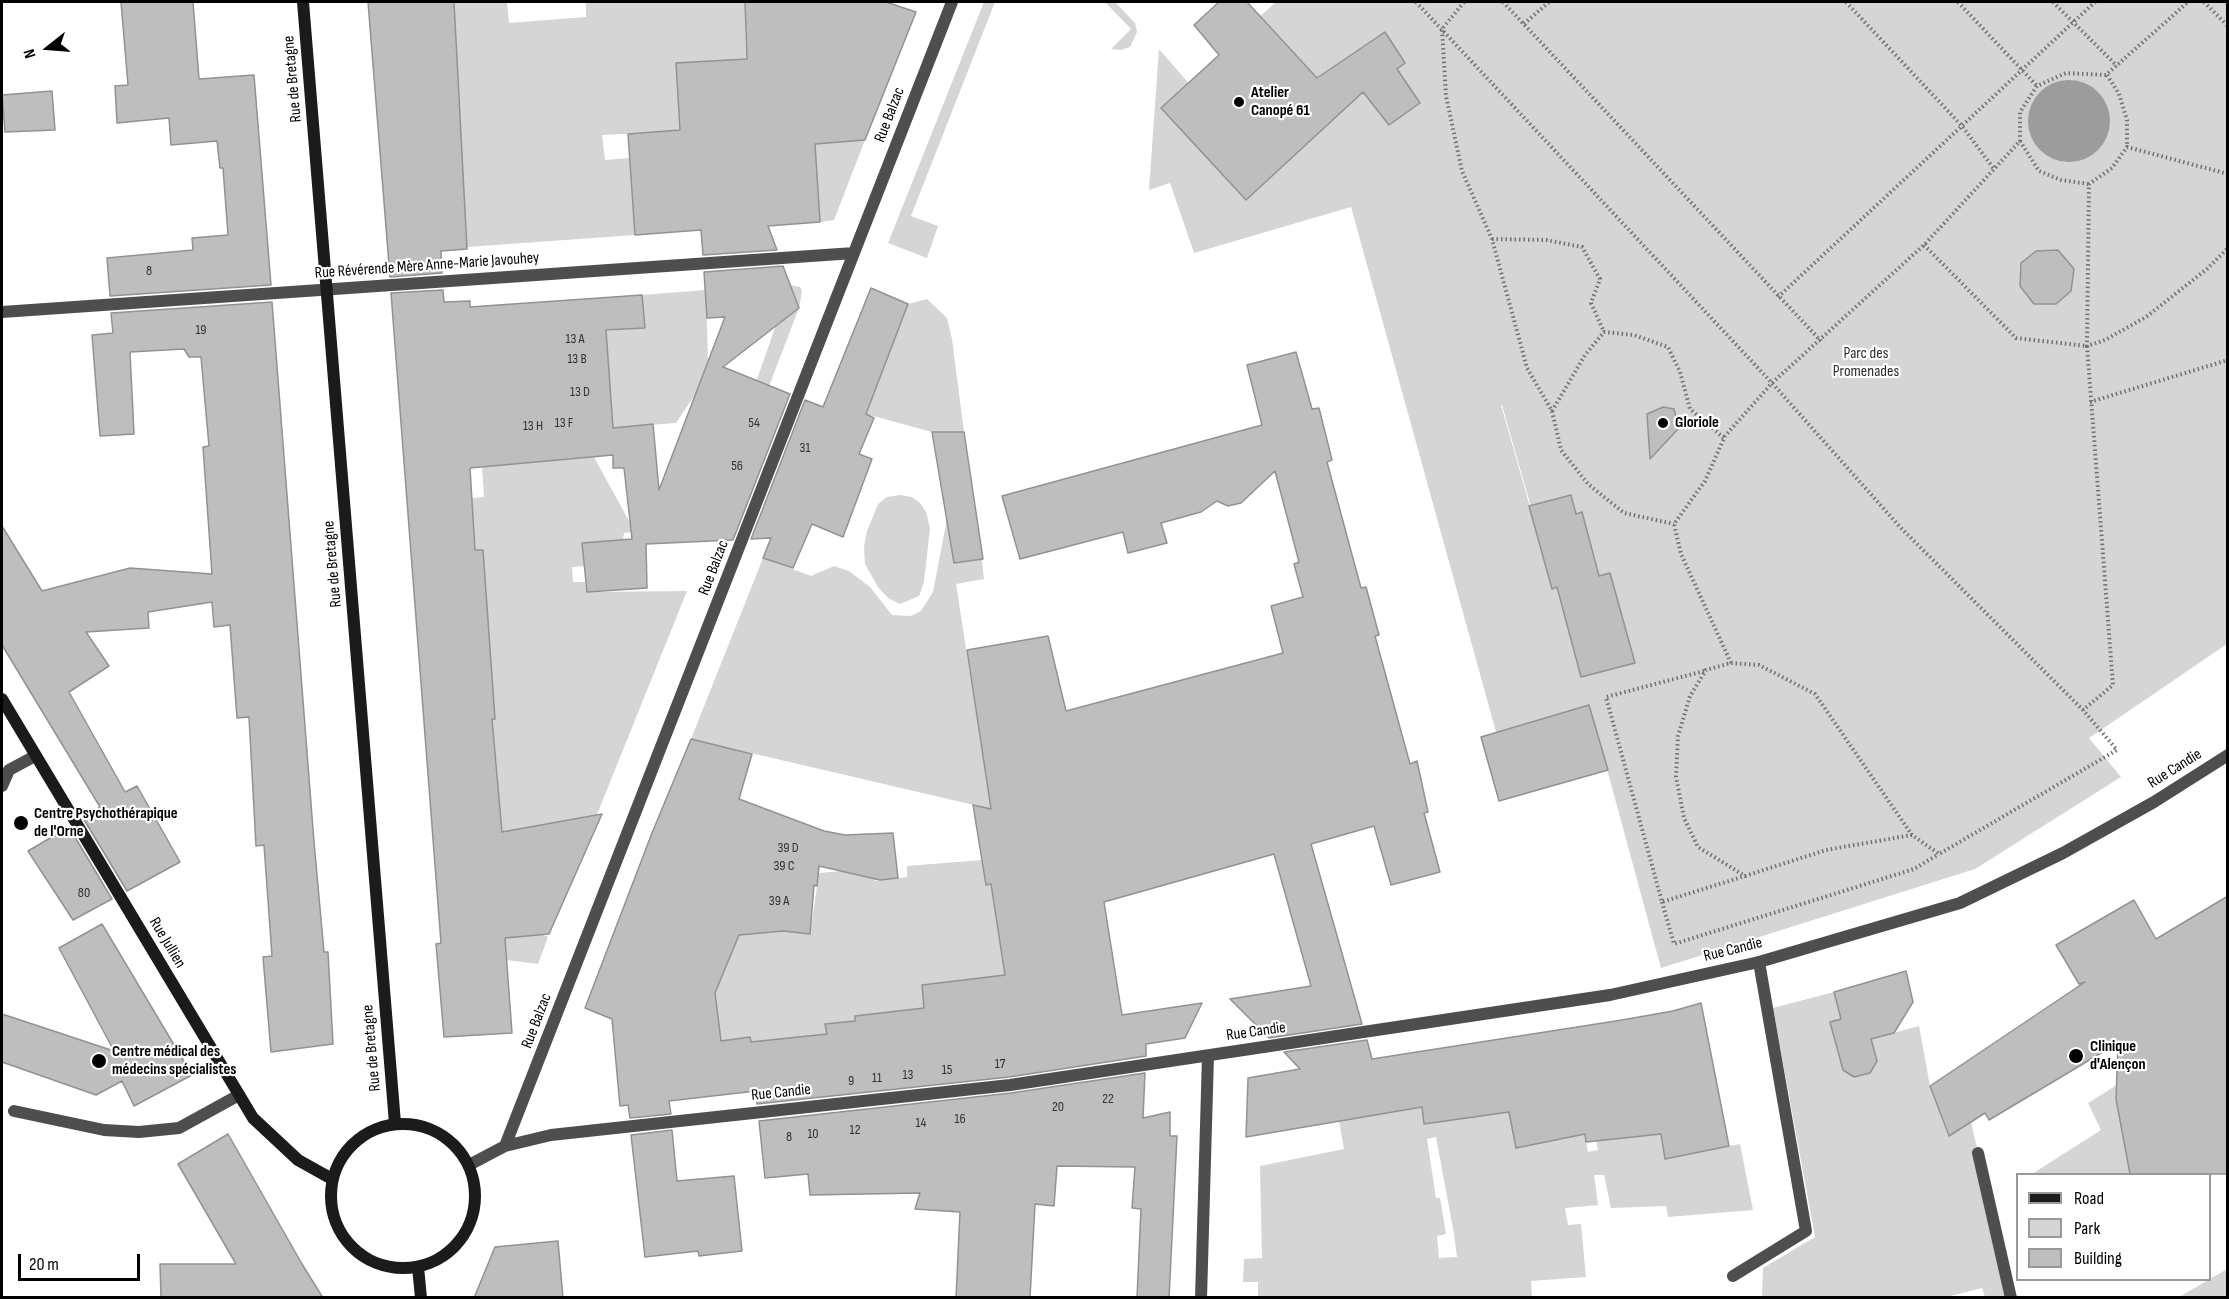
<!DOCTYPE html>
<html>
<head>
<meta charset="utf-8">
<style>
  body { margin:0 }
  #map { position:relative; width:2229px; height:1299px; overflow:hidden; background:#fff; font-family:"Sofia Sans Condensed",sans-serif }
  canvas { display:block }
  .frame { position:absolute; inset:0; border:3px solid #000; pointer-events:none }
  .legend { position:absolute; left:2016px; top:1173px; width:195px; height:108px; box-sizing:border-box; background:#fff; border:2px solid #999; margin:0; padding:8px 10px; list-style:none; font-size:18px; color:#000 }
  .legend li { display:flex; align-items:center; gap:12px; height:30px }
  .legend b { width:30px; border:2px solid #999 }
  .north { position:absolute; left:18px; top:18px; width:60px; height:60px; -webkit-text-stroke:4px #fff; paint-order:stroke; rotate:253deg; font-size:16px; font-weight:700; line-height:24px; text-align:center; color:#000 }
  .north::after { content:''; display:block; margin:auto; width:21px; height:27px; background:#000; clip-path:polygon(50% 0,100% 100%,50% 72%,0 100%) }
  .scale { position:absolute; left:18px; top:1254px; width:122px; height:27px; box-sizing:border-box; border:3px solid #000; border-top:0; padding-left:8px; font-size:18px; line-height:21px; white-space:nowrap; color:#000; -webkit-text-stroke:4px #fff; paint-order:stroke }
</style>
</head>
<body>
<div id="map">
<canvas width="2229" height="1299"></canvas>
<div class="frame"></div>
<ul class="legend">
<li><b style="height:8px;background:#1b1b1b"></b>Road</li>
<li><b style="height:16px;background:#d5d5d5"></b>Park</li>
<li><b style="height:16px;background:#bebebe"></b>Building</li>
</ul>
<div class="north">N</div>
<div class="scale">20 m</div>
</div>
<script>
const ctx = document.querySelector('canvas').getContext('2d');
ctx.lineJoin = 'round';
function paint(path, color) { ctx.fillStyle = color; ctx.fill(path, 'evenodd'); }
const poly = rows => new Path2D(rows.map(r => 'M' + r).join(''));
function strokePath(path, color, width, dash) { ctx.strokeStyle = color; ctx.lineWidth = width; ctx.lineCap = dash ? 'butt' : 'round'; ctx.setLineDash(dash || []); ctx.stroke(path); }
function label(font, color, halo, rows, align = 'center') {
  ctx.font = font + ' "Sofia Sans Condensed",sans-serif'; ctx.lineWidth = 4.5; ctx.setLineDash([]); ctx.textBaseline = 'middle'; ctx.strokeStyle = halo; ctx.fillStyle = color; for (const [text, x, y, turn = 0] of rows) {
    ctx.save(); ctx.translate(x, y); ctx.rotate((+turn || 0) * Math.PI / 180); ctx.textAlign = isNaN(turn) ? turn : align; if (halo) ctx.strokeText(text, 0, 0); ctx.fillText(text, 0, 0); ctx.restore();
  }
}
const green = poly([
  [452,2,507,2,509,23,586,17,586,2,749,2,745,9,746,59,753,128,602,135,605,160,630,158,635,235,467,247],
  [984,2,995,2,911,216,938,226,927,258,888,243],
  [1105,2,1115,2,1135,23,1137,32,1130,47,1121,50,1111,49,1131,29],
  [1276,2,2227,2,2227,644,2089,738,2121,777,1975,869,1661,968,1592,714,1552,716,1496,732,1351,207,1194,253,1170,183,1149,190,1159,49,1211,109,1207,112,1184,87,1161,108,1246,200,1345,109,1297,55,1250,25],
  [1501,405,1502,405,1554,588,1553,588],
  [865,140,834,220,820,222,815,144],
  [790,285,800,287,802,291,799,308,769,386,756,382],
  [706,290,708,361,696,393,676,423,613,428,606,331,645,328,642,295],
  [927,299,947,318,952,339,964,432,932,432,866,414,908,304],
  [594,457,635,532,624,533,623,540,583,543,585,566,572,567,573,582,585,582,587,592,687,591,594,822,541,825,497,833,498,778,492,719,495,719,483,550,466,550,453,500,484,497,482,467],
  [900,495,912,497,920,503,926,512,930,528,924,582,919,596,900,604,888,598,878,587,865,564,864,546,867,531,878,504,887,497],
  [976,513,984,579,956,584,991,809,691,739,763,558,811,576,834,566,849,571,870,587,892,615,911,616,921,611,933,592,947,519],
  [982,860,986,885,1003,883,995,908,997,920,1017,970,1004,972,1007,1004,945,982,922,985,924,1013,825,1024,827,1034,751,1042,750,1037,721,1041,697,976,734,935,787,931,810,934,819,873,874,868,875,881,907,877,907,866],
  [527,928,548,937,538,964,506,960,504,930],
  [1834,992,1841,1019,1830,1022,1843,1070,1854,1077,1870,1073,1877,1061,1871,1039,1919,1026,1930,1086,1948,1136,1971,1122,2011,1297,1985,1297,1982,1288,1943,1298,1762,1298,1763,1268,1815,1237,1773,1008],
  [1329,1065,1431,1105,1435,1122,1509,1112,1575,1077,1588,1152,1598,1150,1593,1124,1661,1134,1699,1152,1740,1144,1753,1210,1668,1217,1666,1206,1611,1208,1604,1175,1594,1175,1598,1205,1565,1208,1568,1225,1581,1224,1586,1277,1531,1281,1532,1297,1258,1297,1258,1282,1243,1282,1244,1259,1262,1258,1260,1166,1344,1149],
  [1436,1137,1454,1234,1457,1257,1439,1258,1437,1236,1446,1234,1440,1198,1436,1198,1427,1139],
  [2120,1083,2116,1099,2130,1174,2032,1174,2101,1130,2088,1103],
  [2227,1269,2227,1297,2179,1297]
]);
const water = poly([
  '2028 121a41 41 0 1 1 82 0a41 41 0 1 1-82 0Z'
]);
const building = poly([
  [121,2,193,2,199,79,254,75,271,285,110,296,107,258,193,250,192,238,228,235,223,168,220,168,217,141,171,145,169,118,117,123,115,86,128,85,121,2],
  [368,2,454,2,467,249,441,251,442,273,390,277,368,2],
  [745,2,886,2,916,12,865,140,815,144,820,222,768,226,777,250,703,255,701,230,635,235,628,134,680,130,676,63,747,59,745,2],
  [1219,2,1247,2,1317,78,1385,32,1405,63,1397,69,1420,103,1389,125,1363,92,1246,200,1161,108,1219,55,1194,25,1219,2],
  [52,91,55,130,5,132,2,95,52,91],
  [2058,250,2074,269,2071,291,2056,304,2034,304,2020,286,2021,263,2036,251,2058,250],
  [783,266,799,308,723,367,790,394,733,540,646,544,647,588,587,592,582,543,632,539,624,468,613,468,613,455,470,468,475,550,483,550,495,719,492,719,502,832,602,814,549,934,505,938,512,1033,444,1037,436,944,441,943,391,293,443,290,444,302,470,301,470,307,642,295,645,328,606,330,613,428,653,424,659,490,725,317,707,318,704,272,783,266],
  [871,288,908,304,866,414,874,418,859,454,872,459,843,537,812,524,793,568,763,558,771,538,751,539,805,400,823,407,871,288],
  [272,302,314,842,324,952,328,952,333,1044,271,1052,263,957,272,956,264,845,256,846,249,717,237,718,230,625,214,627,212,602,148,612,149,628,86,632,109,666,69,692,125,792,137,786,180,862,127,891,83,818,100,807,2,645,2,526,42,591,130,568,212,574,203,447,209,446,201,357,189,357,184,349,130,352,134,434,100,436,92,335,113,333,111,313,272,302],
  [1296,352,1312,409,1319,408,1332,460,1327,462,1361,588,1366,587,1379,635,1375,636,1410,764,1417,761,1428,812,1424,813,1440,872,1391,885,1374,826,1311,844,1362,1024,1269,1038,1230,999,1311,986,1274,854,1104,902,1122,1015,1202,1003,1185,1038,1146,1044,1146,1056,1009,1077,757,1104,756,1091,669,1101,671,1114,630,1118,628,1105,620,1106,612,1019,585,1008,652,833,691,739,752,754,739,799,824,831,845,835,893,833,898,878,880,880,819,866,817,886,814,885,810,934,783,931,739,935,715,993,721,1041,750,1037,751,1042,827,1034,825,1024,855,1021,855,1016,924,1008,922,985,1005,975,991,884,986,885,973,805,991,809,967,650,1048,636,1066,711,1283,653,1271,606,1303,597,1294,564,1299,562,1275,471,1241,503,1228,506,1217,501,1201,512,1161,523,1167,543,1128,553,1123,532,1020,559,1002,496,1262,425,1247,365,1296,352],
  [1663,407,1674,409,1679,428,1650,459,1647,414,1663,407],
  [932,432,964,432,983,559,954,563,932,432],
  [1571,495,1576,514,1582,512,1599,576,1610,573,1635,663,1581,677,1557,587,1552,589,1529,506,1571,495],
  [1589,705,1608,770,1499,801,1481,737,1589,705],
  [69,827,112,899,73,920,28,851,69,827],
  [2228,896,2228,1174,2130,1174,2116,1099,2118,1043,1989,1120,1985,1113,1949,1136,1930,1086,2085,982,2079,984,2056,945,2134,900,2156,939,2228,896],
  [102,924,192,1075,134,1106,122,1081,96,1095,2,1062,2,1014,114,1051,59,948,102,924],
  [1906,971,1913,1002,1894,1033,1871,1039,1877,1061,1870,1073,1854,1077,1843,1070,1830,1022,1841,1019,1834,992,1906,971],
  [1701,1003,1729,1146,1665,1159,1661,1134,1586,1142,1585,1134,1516,1148,1509,1112,1424,1124,1422,1107,1246,1137,1248,1078,1300,1069,1284,1052,1367,1040,1372,1059,1622,1020,1673,1011,1701,1003],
  [1145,1073,1143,1118,1170,1112,1170,1136,1177,1136,1169,1298,1137,1298,1141,1209,1132,1208,1135,1167,1057,1166,1054,1206,1035,1204,1030,1298,956,1298,960,1212,915,1209,920,1193,810,1195,808,1174,765,1178,759,1121,1011,1093,1145,1073],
  [672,1130,677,1181,734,1176,742,1251,699,1256,698,1251,645,1257,631,1135,672,1130],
  [228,1134,302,1264,323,1298,161,1298,160,1264,236,1264,178,1164,228,1134],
  [558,1241,563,1298,474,1298,495,1247,558,1241]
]);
const path = poly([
  [1416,2,1772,383,1900,527,2083,710,2117,750,1939,854,1912,835,1826,850,1745,876,1698,847,1684,818,1676,777,1678,736,1690,696,1706,670,1731,663,1759,665,1815,694,1912,835],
  [1464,2,1442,29,1446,96,1462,171,1492,239,1527,368,1552,411,1561,450,1588,484,1624,513,1674,524],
  [1503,2,1821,341],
  [1846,2,1962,126,1994,169],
  [1958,2,2037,86],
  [2053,2,2117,66],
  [2204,2,2228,26],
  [1524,24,1549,2],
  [2107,75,2119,94,2127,120,2127,147],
  [2020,141,2039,171,2061,180,2089,184],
  [2228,174,2127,147,2112,168,2089,184,2087,346,2105,340,2146,317,2207,269,2228,248],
  [1492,239,1546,240,1582,247,1600,279,1591,303,1604,332],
  [1924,245,2016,338,2087,346,2113,685,2083,710],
  [1778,297,2095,2],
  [2090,402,2228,360],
  [1552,411,1585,355,1604,332,1634,335,1668,347,1680,372,1690,409,1724,438],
  [1731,663,1681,554,1674,524,1705,481,1725,436,1772,383,1924,245,2020,141,2020,112,2037,86,2066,73,2106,75,2188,2],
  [1704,671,1606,697,1662,902,1745,876],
  [1662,902,1674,944,1914,869,1939,854]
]);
const lane = poly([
  [2,786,9,770,35,756],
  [14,1111,104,1130,139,1132,179,1128,239,1095],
  [1978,1153,2011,1298],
  [1733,1276,1806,1231,1759,962],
  [1201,1298,1208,1056]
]);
const street = poly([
  [2,312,854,253],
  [505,1146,952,2],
  [469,1165,505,1146,551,1135,1010,1085,1610,995,1759,962,1960,903,2063,853,2154,802,2228,755]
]);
const secondary = poly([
  [303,2,395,1123],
  [2,699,253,1118,298,1160,332,1179],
  '331 1196a72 72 0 1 1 144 0a72 72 0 1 1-144 0Z',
  [418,1267,421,1298]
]);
const markers = [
  [1239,102,6,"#000"],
  [1663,423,6,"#000"],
  [21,823,8,"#000"],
  [2076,1056,8,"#000"],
  [99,1061,8,"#000"]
];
const numberNames = [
  ["8",149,271],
  ["19",201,330],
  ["13 A",575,339],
  ["13 B",577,359],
  ["13 D",580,392],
  ["13 F",564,423],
  ["54",754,423],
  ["13 H",533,426],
  ["31",805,448],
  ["56",737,466],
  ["39 D",788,848],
  ["39 C",784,866],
  ["80",84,893],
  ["39 A",779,901],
  ["17",1000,1064],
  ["15",947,1070],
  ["13",908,1075],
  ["11",877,1078],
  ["9",851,1081],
  ["22",1108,1099],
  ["20",1058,1107],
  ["16",960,1119],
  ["14",921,1123],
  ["12",855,1130],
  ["10",813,1134],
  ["8",789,1137]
];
const streetNames = [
  ["Rue de Bretagne",293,79,-95],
  ["Rue Balzac",890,115,-69],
  ["Rue Révérende Mère Anne-Marie Javouhey",427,266,-4],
  ["Rue de Bretagne",333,564,-95],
  ["Rue Balzac",714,568,-69],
  ["Rue Candie",2175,769,-32],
  ["Rue Jullien",167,943,59],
  ["Rue Candie",1733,950,-14],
  ["Rue Balzac",537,1021,-69],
  ["Rue Candie",1256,1032,-8],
  ["Rue de Bretagne",372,1048,-95],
  ["Rue Candie",781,1093,-6]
];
const poiNames = [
  ["Atelier",1251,93],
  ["Canopé 61",1251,111],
  ["Gloriole",1675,423],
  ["Centre Psychothérapique",34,814],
  ["de l'Orne",34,832],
  ["Clinique",2090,1047],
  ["d'Alençon",2090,1065],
  ["Centre médical des",112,1052],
  ["médecins spécialistes",112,1070]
];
const parkNames = [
  ["Parc des",1866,354],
  ["Promenades",1866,372]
];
paint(green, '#d5d5d5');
paint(water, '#9c9c9c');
paint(building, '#bebebe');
strokePath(building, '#929292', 1.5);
strokePath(path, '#707070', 4, [1.5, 3]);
strokePath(lane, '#4e4e4e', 12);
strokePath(street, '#4e4e4e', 12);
strokePath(secondary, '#1b1b1b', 12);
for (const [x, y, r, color] of markers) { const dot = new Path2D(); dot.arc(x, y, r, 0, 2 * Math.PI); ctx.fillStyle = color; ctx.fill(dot); strokePath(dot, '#fff', 2); }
label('14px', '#303030', null, numberNames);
label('16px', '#000', '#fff', streetNames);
label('bold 16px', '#000', '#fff', poiNames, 'left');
label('16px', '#2c2c2c', '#fff', parkNames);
</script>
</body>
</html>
